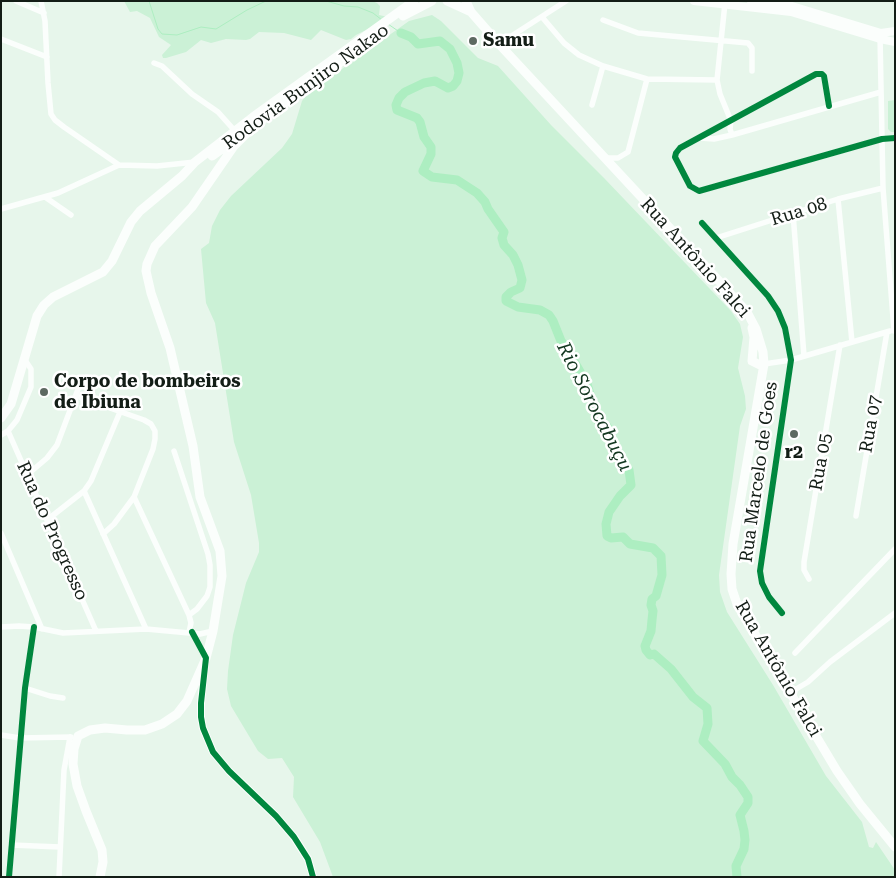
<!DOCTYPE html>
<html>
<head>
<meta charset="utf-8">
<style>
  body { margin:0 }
  #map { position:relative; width:896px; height:878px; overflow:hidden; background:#e7f6eb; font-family:"Roboto Serif",serif }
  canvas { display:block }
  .frame { position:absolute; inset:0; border:2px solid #131d16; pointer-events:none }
</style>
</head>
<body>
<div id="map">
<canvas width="896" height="878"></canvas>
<div class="frame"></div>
</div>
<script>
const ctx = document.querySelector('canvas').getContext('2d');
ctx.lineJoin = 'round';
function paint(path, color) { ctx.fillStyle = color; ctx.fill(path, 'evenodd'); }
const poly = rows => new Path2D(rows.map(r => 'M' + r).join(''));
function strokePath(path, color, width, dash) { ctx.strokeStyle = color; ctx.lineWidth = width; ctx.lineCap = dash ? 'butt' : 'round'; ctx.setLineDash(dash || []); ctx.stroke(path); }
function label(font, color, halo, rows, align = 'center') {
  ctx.font = font + ' "Roboto Serif",serif'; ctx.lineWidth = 5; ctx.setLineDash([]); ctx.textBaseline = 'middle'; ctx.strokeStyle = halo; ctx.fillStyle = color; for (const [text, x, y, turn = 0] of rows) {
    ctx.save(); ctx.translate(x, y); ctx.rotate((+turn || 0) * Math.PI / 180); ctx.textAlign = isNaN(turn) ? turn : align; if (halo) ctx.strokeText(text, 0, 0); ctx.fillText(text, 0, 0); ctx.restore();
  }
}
const green = poly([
  [124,1,372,1,377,3,380,6,379,15,388,17,380,23,356,35,351,39,346,40,321,30,311,40,284,33,259,32,250,39,246,40,226,39,211,43,201,40,186,52,166,58,163,58,162,55,171,45,159,37,150,18,137,11,130,12],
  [432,15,441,21,478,58,498,66,551,125,604,178,731,311,740,324,743,337,738,368,745,396,746,409,740,426,719,575,720,592,727,612,773,685,826,776,862,822,869,847,873,848,876,842,895,870,895,877,333,877,320,842,293,797,294,777,282,758,268,759,258,751,231,706,227,689,228,671,233,635,246,583,259,552,259,543,251,495,234,442,215,323,206,303,201,249,209,243,212,226,220,210,231,196,282,148,292,134,302,101,307,94,409,21],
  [895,100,895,132,891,132,888,129,888,101]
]);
const stream = poly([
  [149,1,158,29,162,34,177,35,201,27,216,29,247,10,266,1],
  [326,1,344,6,358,7,373,13,382,20],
  [388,24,401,33]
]);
const river = poly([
  [401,33,411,37,418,44,440,41,450,49,457,63,459,73,457,81,453,86,448,88,435,81,424,83,405,92,399,98,396,105,397,110,417,118,420,122,424,137,431,147,431,154,423,171,432,177,457,180,477,193,485,202,488,209,504,232,502,238,504,245,513,255,518,265,522,280,520,288,511,292,506,297,506,301,518,307,540,310,549,315,553,321,561,341,567,349,587,384,598,421,606,425,610,431,609,437,621,460,629,470,631,485,620,496,609,512,606,524,607,536,611,538,623,537,630,544,653,548,661,556,662,575,656,596,652,599,651,605,653,611,652,620,651,631,645,646,646,650,650,655,654,654,671,669,693,697,707,708,708,724,703,741,725,764,732,777,740,785,748,797,748,803,740,815,744,831,745,840,744,849,736,866,737,877]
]);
const street = poly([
  [16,1,44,13],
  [41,1,45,21,48,83,51,114,55,120,64,127,119,165],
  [725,3,717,80,720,94,731,121,730,129,732,135],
  [542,17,564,43,579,55,603,66,647,79,717,80],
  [603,20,638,33,748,43,752,48,752,71],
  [880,36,883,188,894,331],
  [1,39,47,57],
  [499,44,566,1],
  [154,63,162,66,192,94,218,112,235,131],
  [592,105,603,66],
  [829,106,824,76,822,74,816,74,680,148,676,153,675,157,690,186,699,191,882,139,895,138],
  [700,138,714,139,732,135,881,92],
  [605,158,618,158,628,152,647,79],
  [45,197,71,215],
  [838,199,852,342],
  [1,209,58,193,119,165,157,166,195,162],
  [793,213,804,356],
  [702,223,768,296,778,311,785,328,791,360,760,571,762,583,769,597,782,613],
  [716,238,838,199,883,188],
  [764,364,791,360,890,331],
  [76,396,144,420,151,424,155,431,155,439,153,449,134,497,114,524,103,534],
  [8,431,96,631],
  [1,435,8,431,17,420,31,387,31,369,25,360],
  [174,451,208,554,210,565,210,587,207,596,197,609,189,615],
  [27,475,47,458,57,445,80,384],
  [84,491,146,629],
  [134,497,189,615,191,623,189,632],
  [856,516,887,332],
  [47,520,84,491,91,481,120,412],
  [1,533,42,629],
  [809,579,804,570,804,562,840,345],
  [1,627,19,626,34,627,63,633,146,629,200,634,213,631],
  [192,632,206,658],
  [795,653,895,549],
  [25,688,50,696,63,698],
  [791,692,808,682,830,662,895,613],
  [1,735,20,738,71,737],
  [11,845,60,847],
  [9,877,25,688,34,627],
  [59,877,64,770,70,737]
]);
const secondary = poly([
  [694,1,791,12,880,39,895,42],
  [751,1,792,6,881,33,895,31],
  [205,663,201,703,201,717,203,728,213,752,229,771,276,816,294,837,308,859,313,877]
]);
const primary = poly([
  [447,1,471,12],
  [466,1,471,12,499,44,721,283,747,312,756,329,763,352,764,364,733,544,731,574,732,589,737,604,837,771,860,804,895,847],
  [403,16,432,1],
  [250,129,379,34],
  [212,156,236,139],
  [752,328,754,337,752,361,760,365,764,364],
  [1,418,11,404,37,316,44,305,53,297,103,272,112,261,131,222,140,211,182,176,195,162,253,117,414,1],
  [100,877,103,862,102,850,86,811,77,786,73,764,74,749,78,736,90,730,105,728,127,730,145,730,162,724,177,714,187,701,206,658,213,631,222,576,220,551,200,497,193,446,170,348,151,293,146,271,147,264,155,246,192,207,234,146,254,126]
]);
const cycleway = poly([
  [829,106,824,76,822,74,816,74,680,148,676,153,675,157,690,186,699,191,882,139,895,138],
  [702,223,768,296,778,311,785,328,791,360,760,571,762,583,769,597,782,613],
  [192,632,206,658,201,703,201,717,203,728,213,752,229,771,276,816,294,837,308,859,313,877],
  [9,877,25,688,34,627]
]);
const markers = [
  [473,41,5,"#5d6961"],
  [44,392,5,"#5d6961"],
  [794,434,5,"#5d6961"]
];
const poiNames = [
  ["Samu",483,41],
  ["Corpo de bombeiros",54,382],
  ["de Ibiuna",54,403],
  ["r2",794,453,"center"]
];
const streetNames = [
  ["Rodovia Bunjiro Nakao",306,87,-36],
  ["Rua 08",799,212,-17],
  ["Rua Antônio Falci",695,258,48],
  ["Rua 07",871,424,-80],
  ["Rua 05",821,462,-80],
  ["Rua Marcelo de Goes",759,472,-82],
  ["Rua do Progresso",52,531,66],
  ["Rua Antônio Falci",778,669,60]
];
const waterNames = [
  ["Rio Sorocabuçu",594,407,63]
];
paint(green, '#cbf1d6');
strokePath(stream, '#adeec1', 1);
strokePath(river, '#adeec1', 9);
strokePath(street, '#fbfefc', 5.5);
strokePath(secondary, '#fbfefc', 8);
strokePath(primary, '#fbfefc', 9);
strokePath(cycleway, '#00873e', 6);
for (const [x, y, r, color] of markers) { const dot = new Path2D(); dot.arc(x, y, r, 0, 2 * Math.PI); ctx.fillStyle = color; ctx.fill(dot); strokePath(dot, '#fff', 2); }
label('bold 18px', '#131d16', '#fff', poiNames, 'left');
label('18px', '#131d16', '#fff', streetNames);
label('italic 19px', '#133720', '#fff', waterNames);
</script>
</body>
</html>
